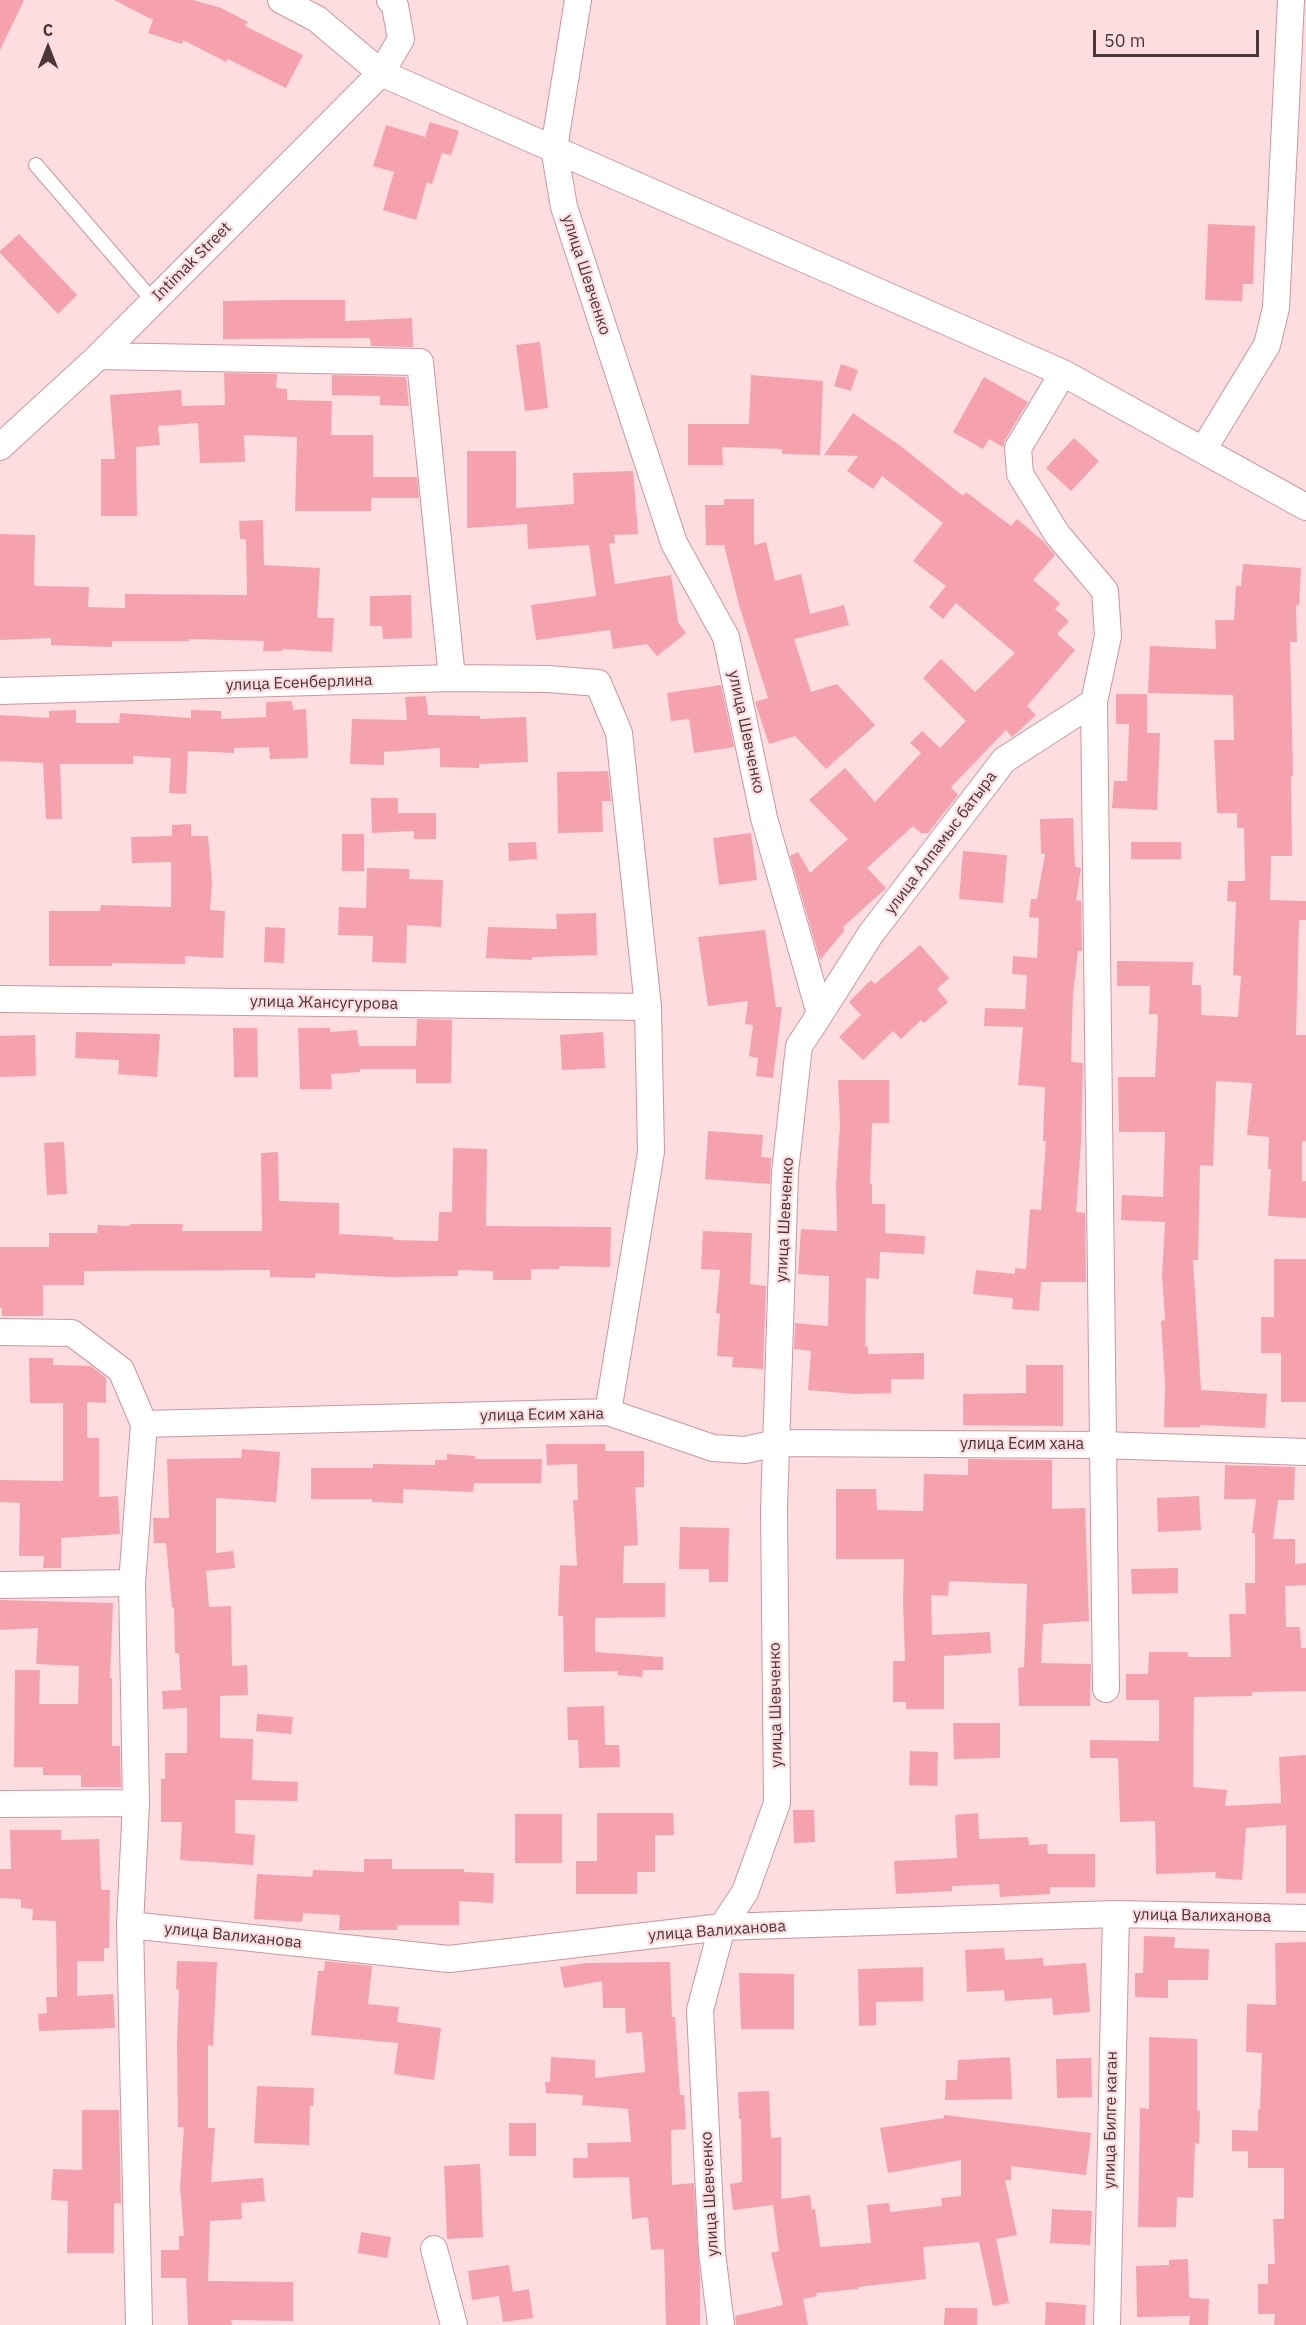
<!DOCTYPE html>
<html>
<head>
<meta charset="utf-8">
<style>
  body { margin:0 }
  #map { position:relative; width:1306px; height:2325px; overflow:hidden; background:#fedde1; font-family:"IBM Plex Sans",sans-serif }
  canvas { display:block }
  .north { position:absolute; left:18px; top:18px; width:60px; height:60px; -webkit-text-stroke:4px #fedde1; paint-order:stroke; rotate:0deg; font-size:16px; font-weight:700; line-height:24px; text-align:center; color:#4b3639 }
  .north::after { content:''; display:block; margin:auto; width:21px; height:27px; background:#4b3639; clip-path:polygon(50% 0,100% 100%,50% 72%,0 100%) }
  .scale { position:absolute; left:1093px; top:30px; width:166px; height:27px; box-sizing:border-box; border:3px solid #4b3639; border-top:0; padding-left:8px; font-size:18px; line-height:21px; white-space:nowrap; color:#4b3639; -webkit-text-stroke:4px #fedde1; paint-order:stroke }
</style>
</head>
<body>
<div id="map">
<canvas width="1306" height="2325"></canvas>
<div class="north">С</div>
<div class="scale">50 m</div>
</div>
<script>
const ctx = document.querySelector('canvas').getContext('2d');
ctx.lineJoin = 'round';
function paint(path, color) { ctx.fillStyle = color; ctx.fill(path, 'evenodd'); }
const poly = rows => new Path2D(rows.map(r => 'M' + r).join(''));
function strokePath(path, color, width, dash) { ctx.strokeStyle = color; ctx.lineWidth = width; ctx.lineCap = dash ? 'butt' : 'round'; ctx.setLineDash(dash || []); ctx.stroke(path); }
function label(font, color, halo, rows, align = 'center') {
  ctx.font = font + ' "IBM Plex Sans",sans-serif'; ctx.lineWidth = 4.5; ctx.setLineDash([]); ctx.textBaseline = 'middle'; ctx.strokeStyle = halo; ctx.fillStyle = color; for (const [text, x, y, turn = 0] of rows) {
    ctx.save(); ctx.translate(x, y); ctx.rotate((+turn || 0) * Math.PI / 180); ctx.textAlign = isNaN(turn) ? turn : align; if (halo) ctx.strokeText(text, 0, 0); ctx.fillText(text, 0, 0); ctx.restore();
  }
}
const building = poly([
  [0,0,24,0,0,50],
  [114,0,193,0,221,8,248,22,245,26,303,55,286,88,228,59,226,62,183,40,182,44,148,33,153,20],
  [430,122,459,131,451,155,442,153,432,184,427,182,416,220,383,210,394,172,373,166,386,125,425,137],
  [1208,224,1255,226,1253,284,1243,284,1242,301,1205,300],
  [19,234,77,295,58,314,0,253,0,251],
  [281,300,345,300,345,321,412,318,413,347,371,346,370,338,223,339,223,301],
  [540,342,548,408,525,411,516,345],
  [841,364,858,370,851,391,834,386],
  [224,373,277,374,276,388,287,389,287,400,332,401,331,435,373,435,373,477,417,477,419,498,371,498,371,511,295,511,297,437,244,435,245,462,200,463,198,423,158,426,160,445,136,447,137,516,101,516,101,459,115,459,110,395,181,390,182,406,225,405],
  [332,375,406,377,409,406,380,405,380,396,332,395],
  [751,375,823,381,820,455,782,454,782,449,722,447,723,465,688,465,688,424,749,424],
  [984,377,1028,402,1005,440,1003,447,989,439,983,449,953,432],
  [853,413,902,447,963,496,966,492,1011,526,1017,519,1044,542,1055,555,1033,580,1060,603,1055,609,1069,621,1057,634,1075,650,1027,706,1036,715,1012,737,1006,730,951,787,958,795,928,833,921,833,913,826,867,868,886,888,843,927,844,931,820,960,790,856,798,852,810,873,848,839,809,800,845,768,875,802,921,753,910,743,922,731,940,748,966,721,923,678,941,659,975,692,1015,653,956,603,943,619,929,607,946,586,913,561,943,523,882,476,873,489,847,471,858,456,824,455],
  [1074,438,1099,461,1071,491,1046,468],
  [467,451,516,451,516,508,574,504,573,473,633,471,638,534,614,535,615,543,609,544,615,584,671,575,678,622,686,633,657,656,647,644,613,649,610,630,536,640,531,605,596,596,589,545,528,549,527,524,467,528],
  [724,499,754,499,754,545,766,542,775,581,801,574,810,614,844,605,849,625,794,639,811,692,837,684,875,725,826,769,795,736,769,744,755,702,768,698,739,605,724,545,706,545,705,505,724,505],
  [263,520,264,565,320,568,317,618,334,618,332,652,282,649,282,651,263,651,264,641,189,639,189,641,112,641,112,647,51,645,51,638,0,640,0,534,35,535,34,586,89,587,88,607,125,608,125,594,247,595,246,539,240,539,239,521],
  [1243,564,1301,568,1299,605,1296,605,1297,642,1290,642,1293,776,1291,776,1292,856,1271,856,1270,900,1306,901,1306,920,1299,920,1296,1035,1306,1035,1306,1141,1302,1141,1302,1181,1306,1181,1306,1218,1268,1216,1271,1169,1268,1169,1269,1137,1247,1135,1252,1083,1216,1081,1213,1166,1200,1165,1198,1260,1193,1260,1201,1390,1267,1394,1265,1428,1200,1425,1200,1427,1164,1427,1165,1383,1161,1321,1165,1320,1162,1275,1165,1222,1121,1220,1122,1195,1163,1197,1165,1132,1119,1132,1118,1077,1155,1077,1158,1021,1157,1014,1149,1014,1150,986,1117,986,1117,961,1193,962,1192,985,1201,985,1201,1015,1238,1017,1241,976,1233,975,1236,902,1227,901,1228,881,1245,881,1244,828,1237,828,1237,813,1217,813,1214,740,1234,740,1233,695,1148,693,1150,646,1216,649,1215,620,1234,620,1236,586,1241,586],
  [411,595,412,638,383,639,382,626,370,626,370,596],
  [721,685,734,747,694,753,689,719,671,721,667,693],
  [1116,694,1147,694,1147,733,1160,733,1157,810,1112,808,1114,781,1127,781,1129,724,1116,724],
  [426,696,428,715,480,716,480,719,526,717,528,762,479,764,479,768,440,767,440,748,384,752,384,765,350,764,352,719,407,720,405,697],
  [292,701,293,710,306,709,308,758,270,759,269,747,234,748,234,753,188,751,186,794,169,793,171,758,133,756,133,764,60,764,62,819,46,819,43,763,0,761,0,715,49,718,49,711,76,710,76,723,119,723,120,713,191,718,191,710,221,711,221,719,266,717,266,702],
  [608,771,611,801,602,801,603,832,558,833,557,772],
  [371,798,398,798,398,813,436,813,436,839,414,839,414,831,372,833],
  [1073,818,1075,867,1081,868,1076,900,1081,901,1082,951,1078,951,1073,994,1071,1062,1083,1063,1081,1142,1076,1212,1085,1213,1086,1282,1041,1282,1039,1311,1012,1309,1013,1298,973,1294,976,1270,1015,1274,1015,1268,1026,1269,1030,1209,1041,1210,1046,1141,1043,1141,1045,1087,1018,1085,1023,1027,984,1026,985,1008,1025,1009,1027,975,1012,974,1013,956,1037,958,1039,918,1029,917,1031,899,1037,899,1045,854,1041,854,1040,819],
  [191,824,191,836,208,836,212,882,210,910,225,911,223,958,185,956,185,964,112,963,112,966,49,966,49,911,100,911,101,905,171,907,171,862,132,863,131,837,172,836,172,825],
  [751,833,757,880,719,885,713,838],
  [342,834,364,834,364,871,342,871],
  [536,842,537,859,509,861,508,843],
  [1131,842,1181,842,1181,859,1131,859],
  [963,851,1007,855,1003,903,959,899],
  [367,868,409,869,409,879,443,880,441,927,407,925,406,963,372,962,373,936,338,935,339,907,366,908],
  [596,913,597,955,532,957,532,960,486,958,488,927,557,929,556,914],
  [265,927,285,928,284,963,264,962],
  [765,930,776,1007,782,1007,773,1078,756,1076,758,1058,749,1056,753,1025,745,1024,748,1001,708,1006,698,937],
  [920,945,949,978,937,989,948,1002,924,1023,921,1020,901,1039,893,1031,863,1060,839,1037,861,1015,849,1002,871,980,875,984],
  [417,1019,452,1020,451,1083,416,1083,416,1069,360,1069,360,1072,331,1074,332,1089,300,1089,298,1028,330,1028,330,1032,357,1030,359,1046,416,1046],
  [233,1028,257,1028,258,1077,234,1077],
  [76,1032,160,1034,157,1077,118,1074,119,1060,75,1058],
  [603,1032,605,1068,562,1070,560,1035],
  [35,1035,36,1076,0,1077,0,1036],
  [838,1080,889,1080,889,1123,872,1123,870,1184,872,1184,872,1204,885,1204,885,1233,925,1236,924,1254,880,1252,879,1279,866,1278,865,1346,868,1347,868,1354,924,1353,924,1379,891,1379,891,1393,856,1394,808,1390,811,1351,794,1349,795,1323,828,1326,829,1276,798,1274,801,1229,837,1231,836,1184,840,1124],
  [708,1131,763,1135,761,1157,771,1158,770,1184,705,1179],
  [64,1142,67,1194,47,1195,44,1143],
  [453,1148,487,1149,486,1226,611,1227,610,1267,559,1266,559,1269,531,1269,531,1280,493,1280,493,1271,458,1270,458,1276,391,1277,315,1273,315,1278,270,1277,270,1270,84,1271,84,1285,43,1285,43,1316,2,1316,2,1308,0,1308,0,1247,49,1247,49,1233,97,1233,98,1225,130,1226,130,1224,183,1224,182,1231,262,1231,261,1153,278,1152,279,1201,339,1203,339,1234,393,1237,393,1240,438,1241,439,1212,452,1212],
  [703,1231,752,1233,750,1284,766,1286,763,1369,732,1367,733,1357,717,1356,720,1313,716,1313,720,1270,701,1269],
  [1274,1259,1306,1259,1306,1402,1281,1402,1281,1353,1261,1353,1261,1317,1274,1317],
  [29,1358,53,1358,53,1365,91,1366,106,1378,106,1403,87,1402,87,1438,99,1438,99,1497,118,1496,120,1534,61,1538,61,1568,43,1568,44,1556,19,1556,20,1503,0,1502,0,1480,63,1481,63,1403,30,1403],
  [1026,1365,1063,1365,1063,1426,963,1425,963,1394,1026,1393],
  [546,1444,605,1444,605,1451,644,1451,644,1487,635,1487,638,1545,624,1546,623,1583,665,1583,665,1617,595,1618,595,1652,663,1657,663,1670,643,1670,642,1677,618,1675,618,1671,564,1672,563,1616,558,1616,560,1565,577,1566,573,1500,578,1500,577,1464,547,1465],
  [242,1449,280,1452,276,1502,216,1498,216,1553,233,1551,235,1568,206,1571,209,1607,231,1606,232,1666,247,1665,248,1695,220,1696,220,1738,253,1739,252,1780,298,1782,297,1801,235,1800,235,1833,255,1835,253,1865,180,1860,182,1822,161,1822,161,1779,165,1779,165,1753,187,1753,187,1708,163,1709,162,1691,181,1690,179,1653,175,1653,174,1607,172,1607,166,1543,154,1543,153,1518,169,1518,167,1459,241,1458],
  [447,1454,475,1456,475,1459,542,1459,541,1483,474,1483,473,1492,403,1489,403,1503,372,1502,372,1499,311,1499,311,1468,373,1468,373,1464,435,1465,435,1460,447,1460],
  [968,1459,1052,1460,1052,1509,1085,1508,1089,1621,1043,1624,1041,1663,1091,1664,1090,1706,1019,1706,1018,1668,1024,1667,1027,1584,949,1581,948,1596,931,1595,932,1635,990,1632,991,1653,944,1656,944,1709,906,1709,906,1702,893,1702,893,1661,905,1661,903,1599,904,1559,836,1559,836,1489,876,1489,877,1510,923,1511,924,1474,968,1475],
  [1225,1465,1295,1467,1294,1500,1278,1500,1273,1539,1295,1539,1295,1564,1306,1563,1306,1585,1285,1586,1286,1627,1300,1627,1301,1648,1306,1648,1306,1691,1252,1692,1252,1696,1194,1697,1193,1787,1227,1790,1225,1806,1281,1803,1279,1757,1306,1755,1306,1893,1286,1893,1286,1825,1246,1828,1242,1880,1215,1878,1216,1872,1156,1874,1155,1821,1120,1822,1118,1758,1090,1758,1090,1740,1159,1741,1159,1700,1126,1700,1126,1674,1148,1674,1149,1652,1188,1652,1188,1657,1231,1657,1229,1614,1246,1614,1245,1583,1255,1583,1255,1533,1252,1533,1256,1499,1224,1499],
  [1199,1496,1201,1530,1158,1532,1157,1498],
  [680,1527,729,1528,728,1582,709,1582,709,1569,679,1569],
  [1178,1568,1178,1593,1132,1594,1131,1569],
  [0,1600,113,1603,110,1678,112,1678,112,1746,120,1746,121,1787,81,1787,81,1775,43,1775,43,1767,14,1767,15,1670,40,1670,39,1704,78,1704,79,1666,36,1664,38,1628,0,1630],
  [604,1706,605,1745,619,1745,620,1767,579,1768,578,1740,568,1740,567,1707],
  [257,1714,293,1717,291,1734,256,1731],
  [953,1723,1000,1723,1000,1758,954,1759],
  [910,1751,938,1752,937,1786,909,1785],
  [793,1810,814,1810,815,1842,794,1843],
  [597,1813,673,1813,674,1835,655,1835,655,1872,637,1872,637,1894,576,1894,576,1861,597,1861],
  [978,1813,979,1839,1028,1837,1029,1845,1047,1844,1048,1854,1095,1854,1095,1887,1050,1887,1050,1894,1000,1897,999,1884,952,1886,952,1891,896,1894,894,1861,957,1858,955,1815],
  [515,1814,562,1814,562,1863,515,1863],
  [10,1830,61,1830,61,1840,99,1839,101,1890,110,1890,109,1948,104,1948,104,1961,77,1961,77,1996,113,1994,115,2028,39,2031,38,2014,47,2013,46,1997,57,1997,56,1921,32,1920,33,1909,21,1908,21,1899,0,1898,0,1869,11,1869],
  [364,1859,392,1859,392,1869,464,1869,464,1872,494,1873,493,1903,459,1901,459,1925,397,1925,397,1930,339,1930,340,1915,303,1913,302,1922,254,1919,257,1874,312,1877,313,1870,364,1872],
  [1144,1936,1175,1937,1174,1948,1209,1949,1208,1980,1168,1980,1168,1998,1135,1997,1135,1973,1143,1973],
  [1306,1942,1306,2325,1274,2325,1275,2314,1258,2314,1258,2284,1268,2284,1268,2264,1275,2264,1273,2219,1284,2219,1284,2168,1248,2168,1248,2151,1232,2151,1232,2130,1258,2131,1258,2109,1260,2109,1262,2053,1246,2052,1247,2004,1276,2005,1275,1943],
  [1004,1948,1005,1960,1043,1958,1043,1966,1086,1963,1090,2012,1053,2015,1052,1998,1005,2001,1004,1990,967,1992,965,1950],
  [177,1961,217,1962,213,2046,208,2045,208,2128,215,2128,211,2182,263,2178,265,2201,241,2203,242,2219,210,2221,208,2281,293,2282,293,2321,231,2320,232,2325,188,2325,186,2278,161,2278,161,2250,179,2250,179,2236,184,2236,180,2187,184,2127,178,2127,177,2044,179,1989,176,1989],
  [325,1961,372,1966,368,2004,399,2007,397,2022,441,2028,434,2080,394,2074,398,2043,311,2035,318,1971,324,1971],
  [670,1962,672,2017,675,2017,680,2095,684,2095,686,2129,671,2130,672,2185,694,2183,700,2280,700,2325,666,2325,664,2249,651,2250,648,2217,632,2219,629,2177,573,2178,573,2158,588,2158,587,2143,631,2142,628,2109,582,2105,583,2095,546,2093,545,2082,550,2082,551,2057,595,2060,595,2078,645,2072,642,2032,626,2033,625,2008,603,2008,602,1981,564,1988,560,1967,586,1963],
  [923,1967,923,2001,876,2002,876,2025,859,2026,858,1969],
  [739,1973,794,1974,794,2029,741,2029],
  [1149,2037,1197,2039,1197,2110,1200,2111,1199,2144,1195,2143,1193,2198,1177,2197,1176,2227,1138,2227,1140,2108,1149,2109],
  [1010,2057,1012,2099,945,2100,946,2080,957,2080,958,2060],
  [1091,2058,1092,2097,1057,2098,1056,2059],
  [257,2086,314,2088,313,2106,310,2106,309,2145,254,2143],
  [769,2091,771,2138,781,2137,781,2199,810,2195,812,2210,815,2209,820,2247,871,2243,867,2205,889,2203,890,2212,942,2206,941,2198,961,2196,961,2160,888,2173,880,2128,944,2118,944,2115,1091,2133,1086,2175,1011,2166,1011,2180,1005,2180,1017,2235,996,2239,1009,2303,993,2306,979,2242,923,2247,926,2279,858,2287,858,2289,816,2293,817,2296,803,2299,808,2325,736,2325,735,2316,783,2305,771,2253,779,2251,773,2205,733,2210,730,2184,742,2182,741,2119,739,2119,738,2092],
  [82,2110,119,2110,121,2203,114,2203,114,2253,67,2253,68,2201,51,2200,53,2169,82,2170],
  [509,2123,536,2123,536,2156,509,2156],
  [480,2164,483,2237,447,2239,444,2166],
  [1052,2209,1092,2211,1090,2245,1050,2243],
  [361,2232,391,2237,387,2258,358,2253],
  [1188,2259,1189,2298,1209,2299,1208,2325,1189,2325,1190,2316,1137,2317,1136,2266,1169,2265,1169,2260],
  [509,2265,513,2292,529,2289,533,2318,503,2322,499,2296,472,2300,468,2271],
  [1046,2302,1086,2305,1085,2325,1045,2325],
  [945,2308,977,2308,977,2325,944,2325]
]);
const service = poly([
  [36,165,153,301]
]);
const minor = poly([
  [281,0,317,19,381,73,1063,373,1306,507],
  [578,0,554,148,564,207,674,543,726,637,764,818,820,1014,799,1046,785,1172,774,1509,777,1803,745,1892,722,1927,700,2010,712,2253,721,2325],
  [99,356,420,362,452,678],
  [1063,373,1018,448,1020,474,1057,534,1105,591,1108,636,1094,702,1106,1689],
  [0,447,99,356,381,73,401,39,395,6,390,0],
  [1203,450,1267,345,1276,308,1291,0],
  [0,691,452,678,548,679,598,683,619,733,648,1007,651,1152,608,1412],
  [0,999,648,1007],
  [820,1014,870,935,1004,760,1094,702],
  [0,1332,72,1333,121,1370,144,1424,608,1412,713,1448,745,1450,776,1443,1102,1445,1306,1452],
  [0,1585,132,1583],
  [0,1804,136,1803],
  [130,1925,449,1959,722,1927,1116,1914,1306,1918],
  [434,2249,454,2325],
  [139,2325,130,1925,136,1803,132,1583,144,1424],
  [1107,2325,1116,1914]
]);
const streetNames = [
  ["Intimak Street",192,262,-45],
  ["улица Шевченко",586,275,72],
  ["улица Есенберлина",299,683,-2],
  ["улица Шевченко",746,732,78],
  ["улица Алпамыс батыра",941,843,-53],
  ["улица Жансугурова",324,1003,1],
  ["улица Шевченко",785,1220,-87],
  ["улица Есим хана",542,1415,-1],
  ["улица Есим хана",1022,1444],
  ["улица Шевченко",776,1705,-91],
  ["улица Валиханова",1202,1916,1],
  ["улица Валиханова",717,1931,-4],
  ["улица Валиханова",233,1936,6],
  ["улица Билге каган",1111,2120,-89],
  ["улица Шевченко",710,2194,-93]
];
paint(building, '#f5a2ae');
strokePath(service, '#ca979e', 16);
strokePath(minor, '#ca979e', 28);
strokePath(service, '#fff', 14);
strokePath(minor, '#fff', 26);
label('16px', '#4b3639', '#fedde1', streetNames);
</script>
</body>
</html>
